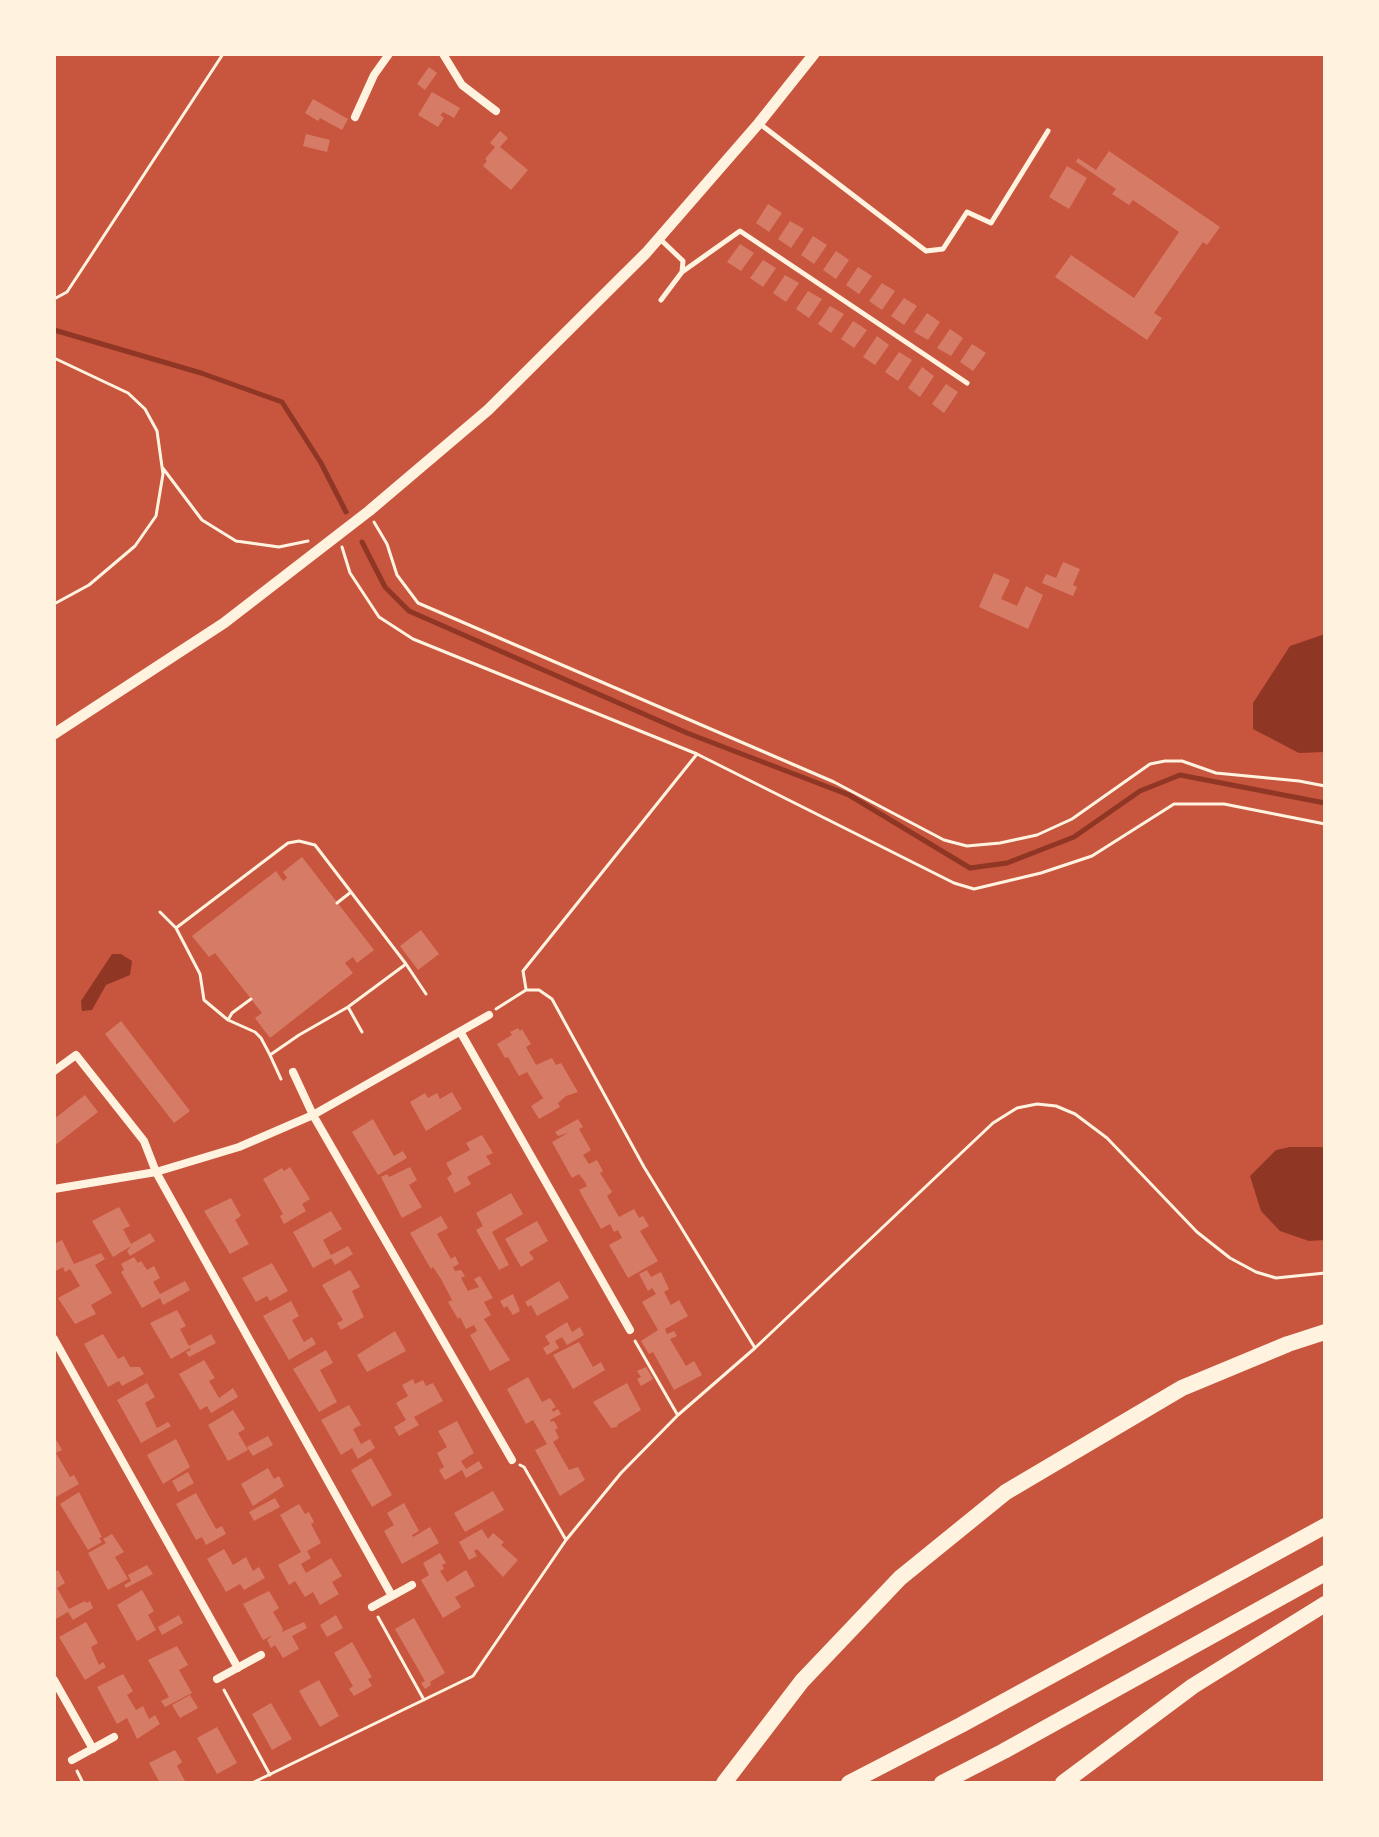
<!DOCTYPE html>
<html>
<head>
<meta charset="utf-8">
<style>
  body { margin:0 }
  #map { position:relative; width:1379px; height:1837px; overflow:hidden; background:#c8553d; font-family:Barlow,sans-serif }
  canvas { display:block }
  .frame { position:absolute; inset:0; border:56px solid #fff3e0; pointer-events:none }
</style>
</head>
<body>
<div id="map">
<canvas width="1379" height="1837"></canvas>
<div class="frame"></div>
</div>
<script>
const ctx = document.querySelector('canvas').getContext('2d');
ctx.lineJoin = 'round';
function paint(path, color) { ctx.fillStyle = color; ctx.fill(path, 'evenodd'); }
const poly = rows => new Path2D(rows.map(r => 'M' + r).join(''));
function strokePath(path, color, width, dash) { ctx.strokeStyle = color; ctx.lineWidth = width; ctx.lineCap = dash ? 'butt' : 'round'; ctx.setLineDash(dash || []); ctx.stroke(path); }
const water = poly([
  [1325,634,1325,752,1299,753,1253,729,1253,703,1290,646],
  [112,954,121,954,132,961,130,975,106,985,92,1010,82,1011,81,1001],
  [1290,1147,1325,1147,1325,1240,1309,1241,1280,1231,1261,1211,1250,1176,1276,1150]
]);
const stream = poly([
  [54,330,201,373,282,402,321,463,346,512],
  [362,542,385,587,409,611,687,733,849,795,970,868,1007,863,1074,837,1140,791,1180,775,1325,803]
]);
const building = poly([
  [429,67,437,73,425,90,417,84],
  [432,92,460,108,454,118,443,112,441,115,437,112,444,118,438,127,418,115],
  [313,99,348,119,342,130,320,118,318,121,305,113],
  [500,131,508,138,500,147,528,170,511,190,483,166,487,161,485,159,495,147,490,143],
  [306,134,330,140,327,152,303,146],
  [1109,151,1220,227,1207,245,1203,242,1154,313,1162,318,1147,340,1055,277,1071,255,1134,298,1179,232,1133,200,1129,205,1112,194,1116,189,1076,162,1078,158,1096,170],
  [1067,166,1087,178,1069,209,1049,197],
  [768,204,782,213,769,232,756,223],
  [790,221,804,229,791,248,778,239],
  [813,236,827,245,814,264,801,255],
  [740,244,754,253,741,271,727,262],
  [836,251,849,260,836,279,823,270],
  [763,260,776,268,763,287,750,278],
  [858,267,872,276,859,294,846,285],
  [785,275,799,283,786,302,773,293],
  [882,283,895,291,882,310,869,301],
  [808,291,822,299,809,318,796,309],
  [904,298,917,306,904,325,891,316],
  [830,306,844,314,831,333,818,324],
  [927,313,940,322,928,340,914,332],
  [853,321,867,330,854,348,841,339],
  [950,329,963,338,951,356,937,348],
  [877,336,889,345,875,365,863,357],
  [972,344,986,353,973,371,960,362],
  [899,352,912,360,898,381,885,372],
  [922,367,934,376,920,397,908,388],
  [946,384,958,392,944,413,932,404],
  [1063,562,1080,569,1073,585,1077,587,1073,596,1042,583,1046,574,1056,578],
  [994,573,1010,580,1001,599,1017,606,1026,586,1043,595,1028,629,979,607],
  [302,857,374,950,357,963,353,957,345,963,353,973,270,1038,255,1018,262,1013,215,953,209,957,192,936,276,871,283,881,287,878,283,872],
  [421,930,439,954,418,970,400,946],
  [121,1021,190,1111,174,1123,105,1034],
  [518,1028,520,1031,522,1029,531,1044,526,1047,536,1065,552,1058,556,1065,561,1063,578,1092,566,1096,558,1103,560,1107,539,1119,531,1106,545,1097,543,1098,527,1072,519,1076,508,1057,505,1058,497,1044,512,1035,510,1032],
  [452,1092,462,1109,426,1131,410,1102,425,1093,428,1098,437,1093,440,1099],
  [85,1095,98,1112,54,1146,54,1119],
  [373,1119,394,1156,403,1151,407,1158,378,1175,352,1132],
  [578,1119,583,1127,579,1129,591,1150,583,1155,589,1164,597,1160,603,1171,600,1173,612,1192,607,1196,619,1217,634,1209,639,1218,643,1216,649,1226,640,1231,658,1261,628,1278,609,1245,622,1238,618,1230,614,1232,610,1224,601,1229,579,1190,587,1186,585,1182,579,1174,572,1178,552,1142,568,1133,558,1136,555,1132],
  [482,1135,493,1153,486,1156,491,1164,467,1177,471,1184,455,1193,447,1178,452,1174,446,1163,470,1150,466,1143],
  [290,1167,310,1199,302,1204,306,1211,284,1224,280,1216,283,1214,263,1179,282,1168,284,1171],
  [410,1167,417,1180,409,1185,422,1207,402,1218,381,1177,387,1174,389,1177],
  [511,1193,523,1214,492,1232,509,1265,499,1270,476,1230,483,1226,476,1213],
  [231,1198,241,1216,235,1220,249,1244,230,1254,204,1211],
  [119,1207,130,1226,123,1229,131,1244,150,1233,155,1241,130,1256,127,1251,131,1246,113,1257,92,1221],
  [331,1211,342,1229,323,1240,331,1255,348,1246,353,1254,335,1265,331,1258,313,1268,293,1232],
  [441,1216,448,1228,437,1234,451,1259,455,1256,459,1264,453,1267,455,1271,461,1270,465,1276,461,1278,468,1291,479,1287,474,1279,480,1276,493,1298,484,1302,491,1315,484,1319,510,1360,490,1371,470,1335,477,1331,474,1325,466,1329,460,1317,458,1319,448,1302,452,1300,441,1279,433,1267,431,1269,410,1233],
  [537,1221,548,1241,529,1252,534,1259,521,1267,505,1239],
  [62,1240,74,1264,101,1253,105,1259,95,1265,112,1293,91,1305,96,1314,75,1324,58,1298,80,1286,70,1269,65,1272,63,1267,54,1272,54,1244],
  [134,1257,138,1263,141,1261,147,1270,154,1266,160,1278,153,1282,160,1294,185,1281,190,1290,163,1305,160,1298,142,1308,121,1272,124,1270,121,1264],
  [272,1263,288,1291,270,1301,267,1296,256,1302,242,1278],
  [350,1270,360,1287,352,1291,364,1317,341,1330,337,1323,343,1320,322,1285],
  [647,1270,651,1277,661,1272,669,1289,664,1292,671,1305,679,1300,688,1316,665,1329,667,1334,674,1331,677,1336,670,1339,686,1366,694,1361,702,1375,674,1390,653,1352,649,1354,641,1341,658,1330,642,1302,656,1294,652,1288,648,1291,639,1274],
  [559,1281,569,1298,537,1316,531,1305,528,1307,525,1302],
  [513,1294,520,1311,513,1315,507,1306,504,1308,500,1301],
  [291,1301,299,1316,292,1320,304,1342,312,1337,316,1344,289,1360,263,1316],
  [177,1310,186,1326,180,1329,190,1348,171,1359,150,1323],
  [567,1322,572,1332,580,1327,584,1335,567,1345,562,1337,555,1341,559,1348,547,1355,543,1348,550,1344,545,1336],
  [395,1331,406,1351,367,1372,357,1355],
  [103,1334,118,1359,124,1356,130,1367,140,1367,144,1374,122,1386,119,1381,108,1387,84,1344],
  [211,1334,216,1343,189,1357,186,1352,191,1350,189,1346],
  [579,1342,593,1367,601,1362,605,1370,573,1389,553,1355],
  [326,1350,333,1363,320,1370,337,1402,319,1412,293,1369],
  [204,1360,215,1378,209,1381,219,1398,233,1388,238,1397,211,1413,207,1406,200,1410,179,1374],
  [646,1367,653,1379,641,1386,637,1379,641,1377,637,1371],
  [528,1377,542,1402,550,1398,556,1407,552,1409,553,1412,558,1409,561,1414,550,1420,551,1422,554,1421,558,1428,555,1430,559,1438,553,1442,569,1470,578,1467,585,1480,560,1496,535,1450,547,1444,533,1420,526,1424,507,1389],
  [413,1379,415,1384,423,1380,426,1386,433,1383,443,1401,414,1417,419,1425,399,1436,394,1427,406,1420,396,1403,408,1396,402,1385],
  [147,1383,155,1397,145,1403,157,1428,168,1422,171,1426,141,1443,117,1400],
  [627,1383,641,1410,618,1424,617,1427,611,1428,593,1402],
  [349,1405,361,1425,353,1429,361,1444,370,1439,375,1448,358,1459,352,1448,341,1455,321,1420],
  [233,1410,245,1429,238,1433,248,1450,228,1461,208,1425],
  [457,1421,474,1453,461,1461,466,1469,479,1461,483,1468,466,1478,462,1470,445,1480,439,1470,444,1467,437,1453,447,1447,438,1431],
  [268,1436,273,1445,253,1456,247,1447],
  [176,1439,190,1467,163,1484,147,1455],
  [57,1441,62,1450,56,1453,70,1477,74,1475,79,1484,54,1498,54,1442],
  [371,1458,392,1495,372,1507,351,1470],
  [268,1468,274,1479,279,1476,284,1486,253,1506,241,1484],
  [188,1472,194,1483,178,1492,172,1481],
  [493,1491,504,1510,465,1532,454,1513],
  [79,1492,102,1537,99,1538,102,1542,88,1550,60,1504],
  [196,1493,216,1529,222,1526,226,1534,206,1545,202,1537,196,1540,176,1504],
  [275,1498,280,1507,254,1521,249,1512],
  [404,1503,419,1531,412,1535,413,1537,430,1527,439,1543,402,1564,384,1531,394,1525,387,1513],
  [299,1504,305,1514,309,1512,314,1522,311,1524,321,1543,307,1551,311,1558,301,1564,306,1573,331,1558,342,1576,332,1582,339,1594,320,1605,313,1592,305,1597,295,1581,289,1585,278,1565,301,1552,280,1515],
  [482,1529,488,1539,493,1533,504,1542,501,1545,518,1560,503,1577,477,1549,474,1551,477,1556,469,1560,459,1542],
  [112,1534,124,1552,115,1557,128,1579,108,1590,88,1553,106,1543,103,1539],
  [224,1549,233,1565,246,1557,253,1571,259,1567,265,1578,244,1590,240,1584,226,1592,207,1559],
  [440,1553,446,1563,442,1565,444,1569,440,1571,447,1582,466,1570,475,1586,455,1597,461,1607,443,1618,421,1580,429,1575,423,1563],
  [147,1565,153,1574,126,1588,124,1585,131,1581,128,1575],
  [58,1570,65,1583,57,1588,69,1609,85,1601,86,1603,90,1601,93,1608,73,1620,68,1612,54,1620,54,1573],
  [142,1590,154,1611,148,1615,156,1630,137,1641,117,1605],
  [269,1591,279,1608,273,1612,283,1629,282,1632,304,1622,307,1628,292,1636,299,1649,283,1658,275,1645,271,1648,267,1640,273,1635,263,1640,243,1604],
  [179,1615,183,1623,162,1635,158,1627],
  [336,1615,343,1628,327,1637,320,1625],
  [414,1618,445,1673,430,1682,431,1685,425,1689,421,1683,425,1681,395,1629],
  [86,1622,98,1643,91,1647,99,1665,103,1662,106,1667,85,1680,59,1637],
  [352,1642,372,1677,368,1679,372,1686,354,1696,349,1689,353,1686,334,1653],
  [177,1646,188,1665,179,1670,192,1693,165,1707,161,1701,169,1697,148,1660],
  [123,1674,133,1691,127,1695,136,1710,143,1706,149,1719,155,1715,160,1724,137,1739,127,1718,117,1724,97,1687],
  [319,1680,339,1716,320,1727,299,1691],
  [190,1695,198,1708,180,1718,172,1705],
  [271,1703,292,1739,272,1750,252,1714],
  [217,1727,237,1763,217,1774,197,1738],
  [175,1750,182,1762,177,1766,186,1783,160,1783,149,1763]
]);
const path = poly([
  [54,299,67,292,223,54],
  [54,358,128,393,145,409,157,431,163,474,156,516,135,546,89,585,54,604],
  [162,467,202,520,236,541,279,547,308,541],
  [374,522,387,544,397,575,418,603,834,782,944,840,967,846,1000,843,1037,835,1072,819,1150,764,1165,761,1182,761,1216,773,1299,781,1325,786],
  [342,547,350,573,379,617,413,639,697,754,954,883,974,889,1041,873,1092,856,1174,804,1224,804,1325,824],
  [160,912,176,928],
  [406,964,426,994],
  [526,989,523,971,697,754],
  [348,1007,362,1032],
  [496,1009,526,990,539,990,552,999,644,1167,755,1348],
  [228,1020,232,1013,251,999],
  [270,1055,261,1038,255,1032,228,1020,204,1000,200,974,176,928,288,843,299,841,315,845,351,892],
  [281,1079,270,1055,299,1035,348,1007,406,964,351,892,337,903],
  [635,1341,677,1414],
  [520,1465,524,1467,566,1540],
  [378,1617,424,1700],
  [224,1690,270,1775],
  [77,1771,83,1783],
  [252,1783,473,1676,566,1540,621,1473,678,1415,755,1348,993,1123,1017,1108,1037,1104,1056,1106,1075,1114,1107,1138,1197,1232,1230,1258,1256,1272,1276,1278,1325,1273]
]);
const service = poly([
  [760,124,926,251,943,249,967,212,991,223,1048,131],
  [659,238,683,261,682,272,661,300],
  [682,272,740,231,967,383]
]);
const minor = poly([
  [443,54,462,85,496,111],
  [355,117,374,75,389,54],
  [461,1033,630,1330],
  [54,1071,76,1055,144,1141,156,1172,392,1596],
  [293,1072,313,1115,512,1460],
  [54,1189,156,1172,239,1147,313,1115,489,1015],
  [54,1339,238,1668],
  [372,1607,412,1585],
  [217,1679,261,1655],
  [54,1680,93,1749],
  [72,1760,114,1737]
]);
const tertiary = poly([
  [54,734,224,623,369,511,488,410,646,253,759,123,814,54]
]);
const motorway = poly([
  [724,1783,802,1681,900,1578,1006,1492,1182,1388,1288,1344,1325,1332],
  [849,1783,961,1725,1325,1526],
  [942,1783,1004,1751,1325,1573],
  [1063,1783,1193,1686,1325,1604]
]);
paint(water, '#8f3625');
strokePath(stream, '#8f3625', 5);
paint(building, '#d67c66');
strokePath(path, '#fff3e0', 3);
strokePath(service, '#fff3e0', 5);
strokePath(minor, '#fff3e0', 8);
strokePath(tertiary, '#fff3e0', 11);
strokePath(motorway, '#fff3e0', 16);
</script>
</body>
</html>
